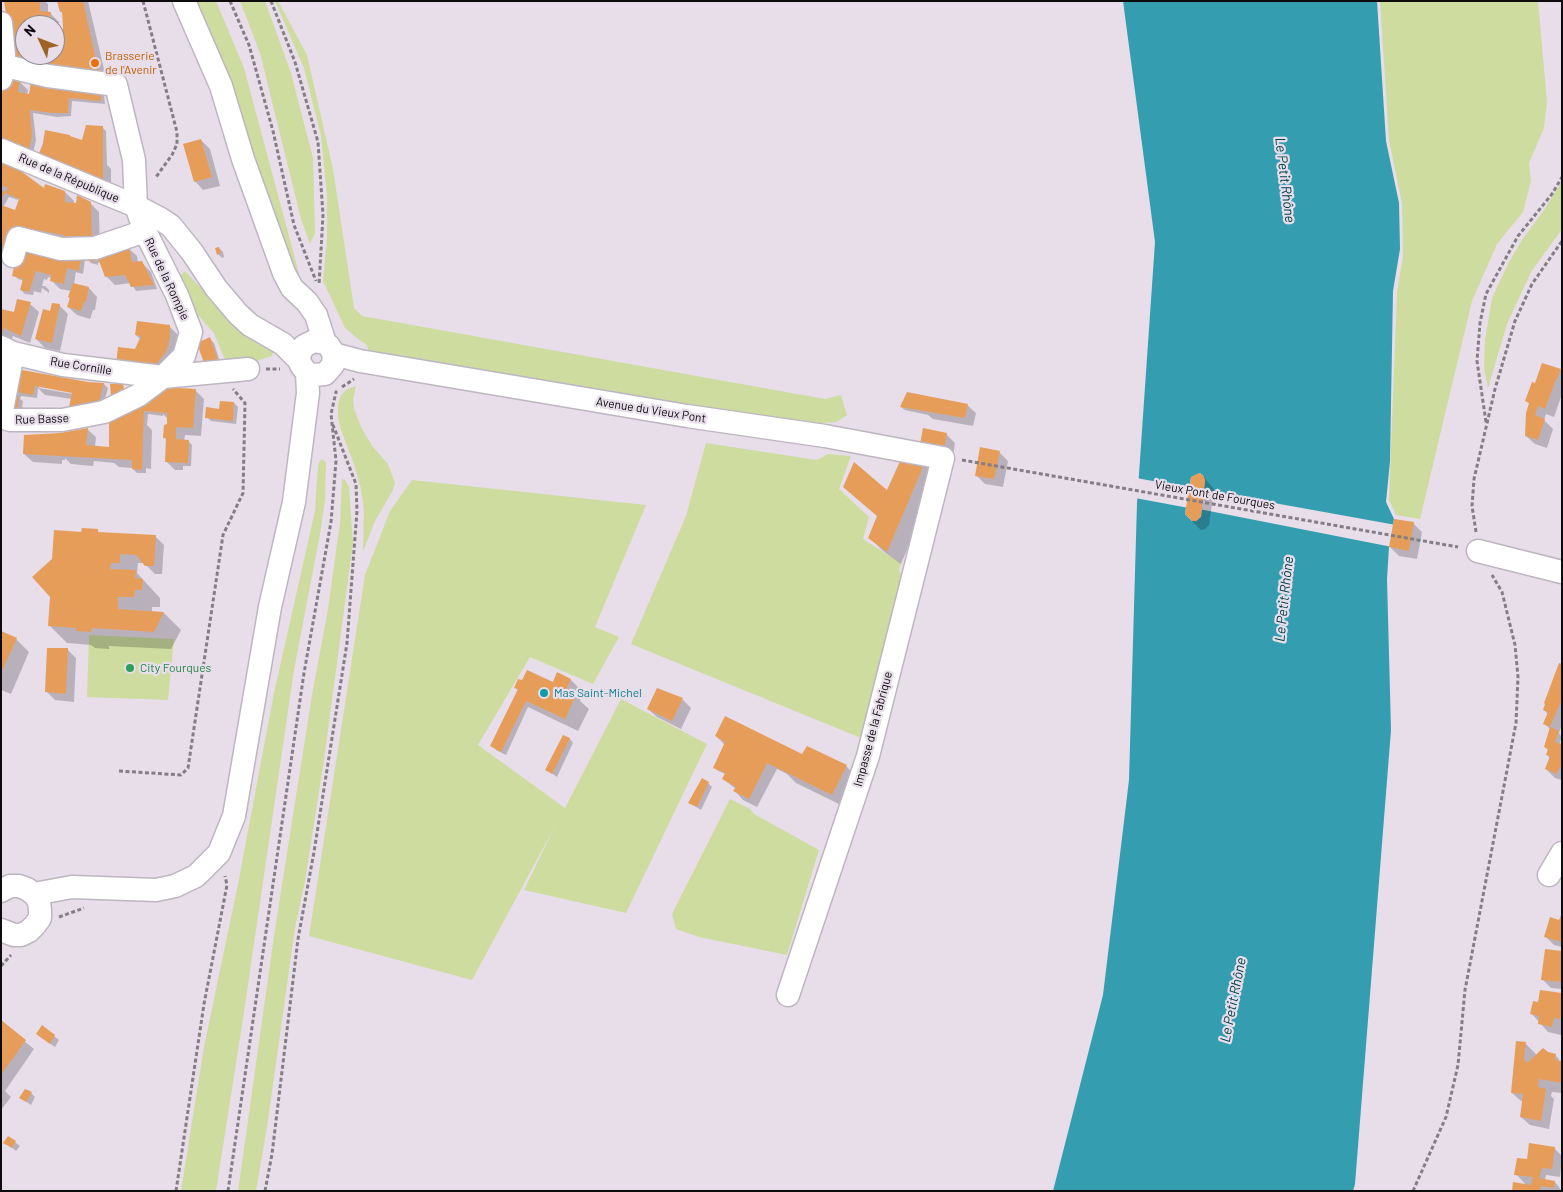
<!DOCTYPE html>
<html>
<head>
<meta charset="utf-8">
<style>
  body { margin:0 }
  #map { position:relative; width:1563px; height:1192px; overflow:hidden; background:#e7deea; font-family:Barlow,sans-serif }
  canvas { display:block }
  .frame { position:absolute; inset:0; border:2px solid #0d0b0e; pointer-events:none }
  .north { position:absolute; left:15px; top:15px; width:50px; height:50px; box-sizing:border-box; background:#e7deea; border:1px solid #908a92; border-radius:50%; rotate:313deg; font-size:14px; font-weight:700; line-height:20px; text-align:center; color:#0d0b0e }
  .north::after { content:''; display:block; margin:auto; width:18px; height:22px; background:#9e6323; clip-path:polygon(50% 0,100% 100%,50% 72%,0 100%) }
</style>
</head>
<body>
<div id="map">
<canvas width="1563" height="1192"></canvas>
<div class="frame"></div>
<div class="north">N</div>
</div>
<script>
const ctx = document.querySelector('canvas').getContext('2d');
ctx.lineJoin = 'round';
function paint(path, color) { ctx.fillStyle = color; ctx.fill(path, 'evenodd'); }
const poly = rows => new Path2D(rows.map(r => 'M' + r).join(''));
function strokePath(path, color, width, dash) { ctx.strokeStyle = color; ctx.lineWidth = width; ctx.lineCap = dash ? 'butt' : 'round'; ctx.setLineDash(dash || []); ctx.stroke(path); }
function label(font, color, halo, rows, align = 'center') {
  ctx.font = font + ' Barlow,sans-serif'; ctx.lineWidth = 4.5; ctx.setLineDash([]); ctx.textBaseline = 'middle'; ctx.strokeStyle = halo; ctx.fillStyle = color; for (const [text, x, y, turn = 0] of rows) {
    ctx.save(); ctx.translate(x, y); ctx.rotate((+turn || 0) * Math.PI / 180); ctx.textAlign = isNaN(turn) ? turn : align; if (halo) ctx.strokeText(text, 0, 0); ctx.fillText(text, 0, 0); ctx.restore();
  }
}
const green = poly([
  [194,1,216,1,244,68,301,281,296,280],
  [240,1,265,1,291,73,313,158,315,233,310,244,301,219,260,53],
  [275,1,278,1,307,55,333,169,354,308,362,316,825,399,841,395,847,415,837,422,822,423,745,415,368,350,367,345,358,339,345,328,323,281,327,239,327,195,321,136,304,68],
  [1380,1,1538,1,1547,102,1544,128,1529,163,1531,181,1523,212,1497,244,1472,301,1420,519,1396,515,1389,500,1397,292,1403,256,1402,204,1389,140],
  [1562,181,1562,229,1531,272,1507,324,1488,388,1484,368,1485,340,1492,298,1508,264,1522,240,1544,210],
  [185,271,242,332,274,349,272,356,250,363,237,364,225,360,214,333,198,315,179,277],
  [356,386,353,400,354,409,362,429,373,447,388,464,395,483,392,492,375,521,363,552,364,510,361,489,355,467,341,430,338,418,338,404,341,395,347,389],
  [706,443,817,460,828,454,851,456,839,489,869,517,863,539,901,563,899,570,906,584,861,738,631,644,686,516],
  [321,459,326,462,325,500,320,534,294,670,244,1012,216,1191,181,1191,204,1047,238,884,274,693,315,511,318,465],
  [342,479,345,480,349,487,353,543,324,760,305,881,295,928,267,1127,256,1191,238,1191,275,929,312,695,328,609,340,523],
  [412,480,646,505,595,627,619,637,593,684,530,657,478,745,565,808,621,699,707,744,626,913,524,890,555,826,472,980,309,936,365,575,390,511],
  [89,635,174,639,168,700,87,697],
  [730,799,750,809,754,814,819,850,787,955,699,937,676,929,672,914]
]);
const water = poly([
  [1123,1,1377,1,1386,141,1399,203,1400,249,1393,291,1390,461,1386,502,1394,519,1389,547,1387,579,1391,730,1355,1184,1353,1191,1053,1191,1103,995,1129,780,1137,503,1155,242],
  [1200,473,1203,476,1205,480,1201,517,1196,521,1192,521,1185,514,1191,477]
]);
const pier = poly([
  [1136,478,1192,488,1189,508,1135,498],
  [1202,490,1396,525,1392,547,1199,509]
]);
const shadow = poly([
  [6,1,45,1,48,4,48,13,50,13,59,22,59,27,55,27,55,25,25,25,25,55,55,55,55,40,63,41,63,14,61,11,59,1,88,1,107,82,50,64,18,65],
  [19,81,28,90,27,95,100,91,104,95,105,104,72,101,71,116,57,117,33,113,36,140,33,154,1,146],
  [102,127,106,131,107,165,111,169,111,189,48,165],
  [201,140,210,149,220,186,203,190,195,181],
  [1,163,27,177,18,200,9,197,3,207,16,211,43,189,65,192,74,201,74,204,90,203,99,212,100,249,6,261,1,259],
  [20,245,85,259,83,274,76,272,74,284,89,288,97,297,95,310,93,310,90,319,77,315,68,307,71,291,60,289,51,280,52,278,48,277,47,280,44,279,42,286,45,286,49,290,49,293,42,288,41,293,34,291,33,295,25,294,21,290,24,281,18,279,14,275],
  [128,248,137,256,138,263,142,263,151,272,157,289,136,291,131,283,115,285,106,276,101,262,98,263,98,265,91,263,87,259],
  [219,248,223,252,224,257,222,258,218,254],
  [30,304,39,312,30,343,13,336,8,350,1,346,1,310,15,313],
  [59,305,68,314,60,351,45,348,36,339,51,312],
  [169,326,178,335,178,347,162,376,140,339,136,335],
  [210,339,214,343,221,365,206,365],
  [13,370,74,381,104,384,108,388,103,406,74,410,70,407,72,399,45,395,38,388,37,398,21,396,20,399,23,401,22,408,12,410],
  [39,386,73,392,73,394,39,388],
  [1560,370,1562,372,1562,394,1554,417,1546,414,1544,420,1553,429,1547,448,1535,444,1526,436,1530,404,1527,401,1536,385],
  [195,390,204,399,201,436,185,435,184,441,188,441,192,445,191,466,183,466,183,470,175,470,166,461,167,441,164,437,168,426,168,419,163,414,163,416,148,414,147,425,152,430,151,469,146,468,146,473,137,473,132,468,119,467,114,463,94,461,93,466,71,464,65,458,65,460,62,460,62,464,33,462,24,454,55,435,87,429,96,437,95,447,110,448,110,421],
  [234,403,238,407,236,424,211,421,207,417],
  [967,405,976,413,973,426,933,419,928,415,905,410,901,407],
  [946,434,955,443,953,457,930,453],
  [999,452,1008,461,1003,487,985,484,976,475],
  [924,464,937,477,901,564,883,551,869,537],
  [1203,476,1214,489,1209,525,1205,529,1201,530,1192,521],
  [1413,523,1422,532,1417,559,1399,556,1390,547],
  [97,530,101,534,155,536,164,545,162,574,155,574,144,563,138,563,137,573,160,598,160,607,152,607,152,612,164,613,181,630,171,649,109,646,109,649,95,648,91,645,67,643,50,626,82,533],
  [1,633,16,639,29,652,11,694,1,690],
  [67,649,76,658,74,702,55,700,46,691],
  [1562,666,1562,725,1559,733,1562,737,1559,745,1562,746,1562,780,1555,778,1546,769,1550,758,1547,755,1549,751,1545,747,1550,729,1545,724,1548,714,1544,710],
  [558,674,571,680,584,693,580,701,589,709,578,731,528,707,506,755,496,750,492,746,518,691,515,687,553,684],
  [658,689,683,700,691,708,681,729,657,717,648,709],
  [716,736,846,766,859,779,845,807,796,783,787,774,777,769,757,807,743,800,735,791,736,789,723,779,726,774,718,771,714,767,725,745],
  [563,737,570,739,573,743,557,777,547,770],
  [708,783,712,787,701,810,690,803],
  [1562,916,1562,947,1554,945,1545,936,1560,922],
  [1562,952,1562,989,1551,988,1542,979],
  [1562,995,1561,1035,1548,1032,1532,1014,1539,1004],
  [1,1022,34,1049,5,1091,11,1097,1,1110],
  [43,1027,59,1040,55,1047,42,1038],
  [1525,1043,1537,1055,1549,1054,1555,1055,1559,1059,1559,1062,1562,1062,1562,1093,1552,1092,1551,1096,1554,1099,1549,1129,1530,1125,1521,1117,1523,1101,1521,1101,1512,1093],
  [31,1093,35,1097,31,1105,21,1098],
  [8,1137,20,1146,16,1151,5,1142],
  [1554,1148,1562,1156,1560,1177,1546,1175,1545,1180,1555,1182,1562,1191,1513,1191,1527,1186,1516,1174,1528,1160]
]);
const building = poly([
  [4,1,40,1,40,11,51,12,50,19,40,18,39,25,25,25,25,55,55,55,55,39,62,39,63,27,62,12,60,12,57,1,83,1,99,74,48,71,49,61,13,61],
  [6,77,20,80,18,92,29,94,31,82,101,90,101,101,69,98,68,113,52,113,30,110,32,135,29,151,1,144,1,97],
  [86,125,103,126,103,181,38,156,43,143,45,130,70,135,70,136,82,140],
  [201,139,212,177,194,182,183,144],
  [1,162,18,169,44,188,45,184,65,191,65,202,76,203,77,195,91,202,92,241,74,237,73,242,64,241,64,235,36,230,35,238,11,230,1,260,1,205,15,210,19,199,5,193,1,199,1,190,5,192,8,188,1,185],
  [19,244,82,254,79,271,67,268,64,284,50,281,51,275,36,271,29,292,20,290,23,279,12,276],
  [129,246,132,262,142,261,154,285,131,287,125,275,105,277,98,258,94,259,94,262,86,260,87,254],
  [219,247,221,253,217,255,215,248],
  [73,283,89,287,86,302,84,302,81,311,67,307,70,298,68,297],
  [17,299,31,302,21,336,4,328,1,336,1,309,14,312],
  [52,303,60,304,52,343,35,339,43,309,50,311],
  [137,321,170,325,170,338,166,352,153,368,116,365,118,347,135,349,141,336,135,335],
  [210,337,218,361,205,366,197,343],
  [1542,363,1561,369,1557,379,1556,379,1545,409,1538,406,1535,415,1545,419,1538,440,1525,436,1526,413,1529,403,1525,401,1532,382,1535,383],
  [11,368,88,382,104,383,99,402,69,407,72,393,35,386,33,395,17,392,16,396,19,396,18,407,26,408,26,411,15,410,7,406],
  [110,384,123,384,124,389,111,396],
  [161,387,196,389,193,428,176,427,176,439,189,440,188,463,165,462,166,438,163,438,164,425,167,424,167,413,144,411,142,470,132,469,132,460,23,454,24,435,60,433,88,428,86,445,109,447,109,421],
  [907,392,968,404,965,418,900,407],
  [220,401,234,402,233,421,205,418,206,407,219,409],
  [923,428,947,433,944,449,920,444],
  [980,447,1000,451,994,479,975,476],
  [901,459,925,462,887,552,868,538,877,516,843,487,854,462,887,490],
  [1199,473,1203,475,1205,480,1201,516,1196,521,1192,521,1185,514,1191,477],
  [1394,519,1414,522,1409,551,1389,547],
  [82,528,98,529,98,532,156,535,154,566,145,566,136,555,120,554,120,563,111,563,110,569,136,570,135,578,143,579,142,590,135,590,134,597,118,597,118,609,164,612,154,632,92,628,91,632,76,631,76,628,48,626,50,597,32,577,52,559,54,530,81,532],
  [1,631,17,638,1,673],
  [47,648,68,648,66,694,45,692],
  [1559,663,1562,664,1562,699,1550,727,1543,724,1548,712,1543,710,1545,704,1544,703],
  [527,670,553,682,557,672,571,679,566,690,576,695,565,719,526,701,501,752,490,746,518,689,514,688,518,679,522,680],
  [657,688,683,698,672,721,647,709],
  [725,716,802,754,807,746,847,765,832,795,767,763,749,799,733,791,736,787,722,779,725,773,713,768,725,742,715,736],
  [1550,727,1559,731,1555,742,1562,744,1562,762,1557,774,1545,769,1550,756,1546,755,1548,749,1544,747],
  [563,735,570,738,552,774,545,770],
  [702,778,709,782,697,807,688,803],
  [1562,913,1562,942,1544,937,1550,917,1559,920],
  [1545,949,1562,951,1562,982,1541,980],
  [1540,990,1562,993,1562,1013,1560,1019,1554,1018,1552,1027,1538,1024,1539,1016,1530,1014,1533,1001,1538,1002],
  [1,1020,26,1040,1,1075],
  [42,1025,55,1035,50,1044,36,1034],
  [1516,1041,1526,1042,1524,1059,1527,1063,1543,1048,1548,1052,1556,1054,1555,1060,1562,1061,1562,1083,1539,1079,1538,1087,1546,1089,1541,1121,1520,1117,1523,1094,1511,1093],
  [25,1089,32,1092,26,1102,19,1098],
  [8,1136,16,1141,12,1148,3,1143],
  [1529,1143,1555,1147,1552,1169,1542,1168,1539,1178,1555,1181,1554,1188,1541,1186,1540,1191,1512,1191,1513,1182,1531,1185,1533,1177,1514,1175,1517,1158,1527,1159]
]);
const path = poly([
  [143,1,177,132,177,144,172,155,156,177],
  [230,1,249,45,273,131,294,225,316,281],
  [271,1,295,62,318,142,323,215,319,285],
  [266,369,280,369],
  [342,387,354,379],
  [1486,422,1477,361,1480,323,1486,294,1518,236,1552,194,1562,177],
  [962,460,1458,547],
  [1476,532,1472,506,1474,479,1495,389,1515,321,1532,284,1562,241],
  [119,771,181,775,188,768,223,535,243,493,245,403,233,389],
  [59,917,84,908],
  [1,966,11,955],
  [176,1191,204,1004,227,885,225,876],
  [228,1191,304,673,331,522,336,461,331,414,336,392,337,391],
  [265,1191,272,1154,298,939,314,852,347,643,357,511,356,484,333,425],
  [1413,1191,1446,1117,1458,1065,1465,990,1516,723,1518,677,1515,645,1502,592,1492,575]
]);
const minor = poly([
  [184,1,221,86,243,159,284,273,292,288,307,302,316,315,325,343],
  [1,23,5,66,1,79],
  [1,65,48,76,116,85,134,160,136,206,145,231,177,295,191,332,184,356,163,377,139,395,104,412,62,420,10,420,1,417],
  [1,150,136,206,159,218,171,226,192,252,216,288,238,314,250,325,283,344,299,360,301,365,307,373,313,375,325,374,333,365,334,354,329,346,325,343,314,341,304,346,300,353,299,360],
  [13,256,18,238,61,249,95,248,145,231],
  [1,347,13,353,63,365,163,377,248,369],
  [334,354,360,361,687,416,825,436,943,458,868,756,788,995],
  [1,416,13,353],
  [1478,551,1562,572],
  [1549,875,1562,853],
  [1,891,10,886,19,886,27,889,34,894,39,901,40,910,40,918,35,925,29,931,21,935,14,935,1,930],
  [34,894,72,887,156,890,175,886,196,876,219,853,234,816,270,607,294,502,308,393,307,373]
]);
const markers = [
  [95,63,5,"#e8710a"],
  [130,668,5,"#2e9e5b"],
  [544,693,5,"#0f9aa8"]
];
const foodNames = [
  ["Brasserie",105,56],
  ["de l'Avenir",105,70]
];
const streetNames = [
  ["Rue de la République",69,178,23],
  ["Rue de la Rompie",167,279,65],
  ["Rue Cornille",81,366,9],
  ["Avenue du Vieux Pont",651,410,9],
  ["Rue Basse",42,419,-2],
  ["Vieux Pont de Fourques",1215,495,10],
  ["Impasse de la Fabrique",873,729,-75]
];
const leisureNames = [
  ["City Fourques",140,668]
];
const cultureNames = [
  ["Mas Saint-Michel",554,693]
];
const waterNames = [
  ["Le Petit Rhône",1285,180,83],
  ["Le Petit Rhône",1284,599,-84],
  ["Le Petit Rhône",1233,1000,-79]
];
paint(green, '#cedca0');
paint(water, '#359db0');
paint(pier, '#e7deea');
paint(shadow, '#0003');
paint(building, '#e59d59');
strokePath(minor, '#bdb5c0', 25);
strokePath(path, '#837d85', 3, [4, 2.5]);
strokePath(minor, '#fff', 22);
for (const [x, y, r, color] of markers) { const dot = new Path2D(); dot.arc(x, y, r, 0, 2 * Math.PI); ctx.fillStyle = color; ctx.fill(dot); strokePath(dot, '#e7deea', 2); }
label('12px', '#c56008', '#e7deea', foodNames, 'left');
label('12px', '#0d0b0e', '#e7deea', streetNames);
label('12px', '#27864d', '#e7deea', leisureNames, 'left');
label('12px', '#0d838f', '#e7deea', cultureNames, 'left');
label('italic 14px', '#00404b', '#e7deea', waterNames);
</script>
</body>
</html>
